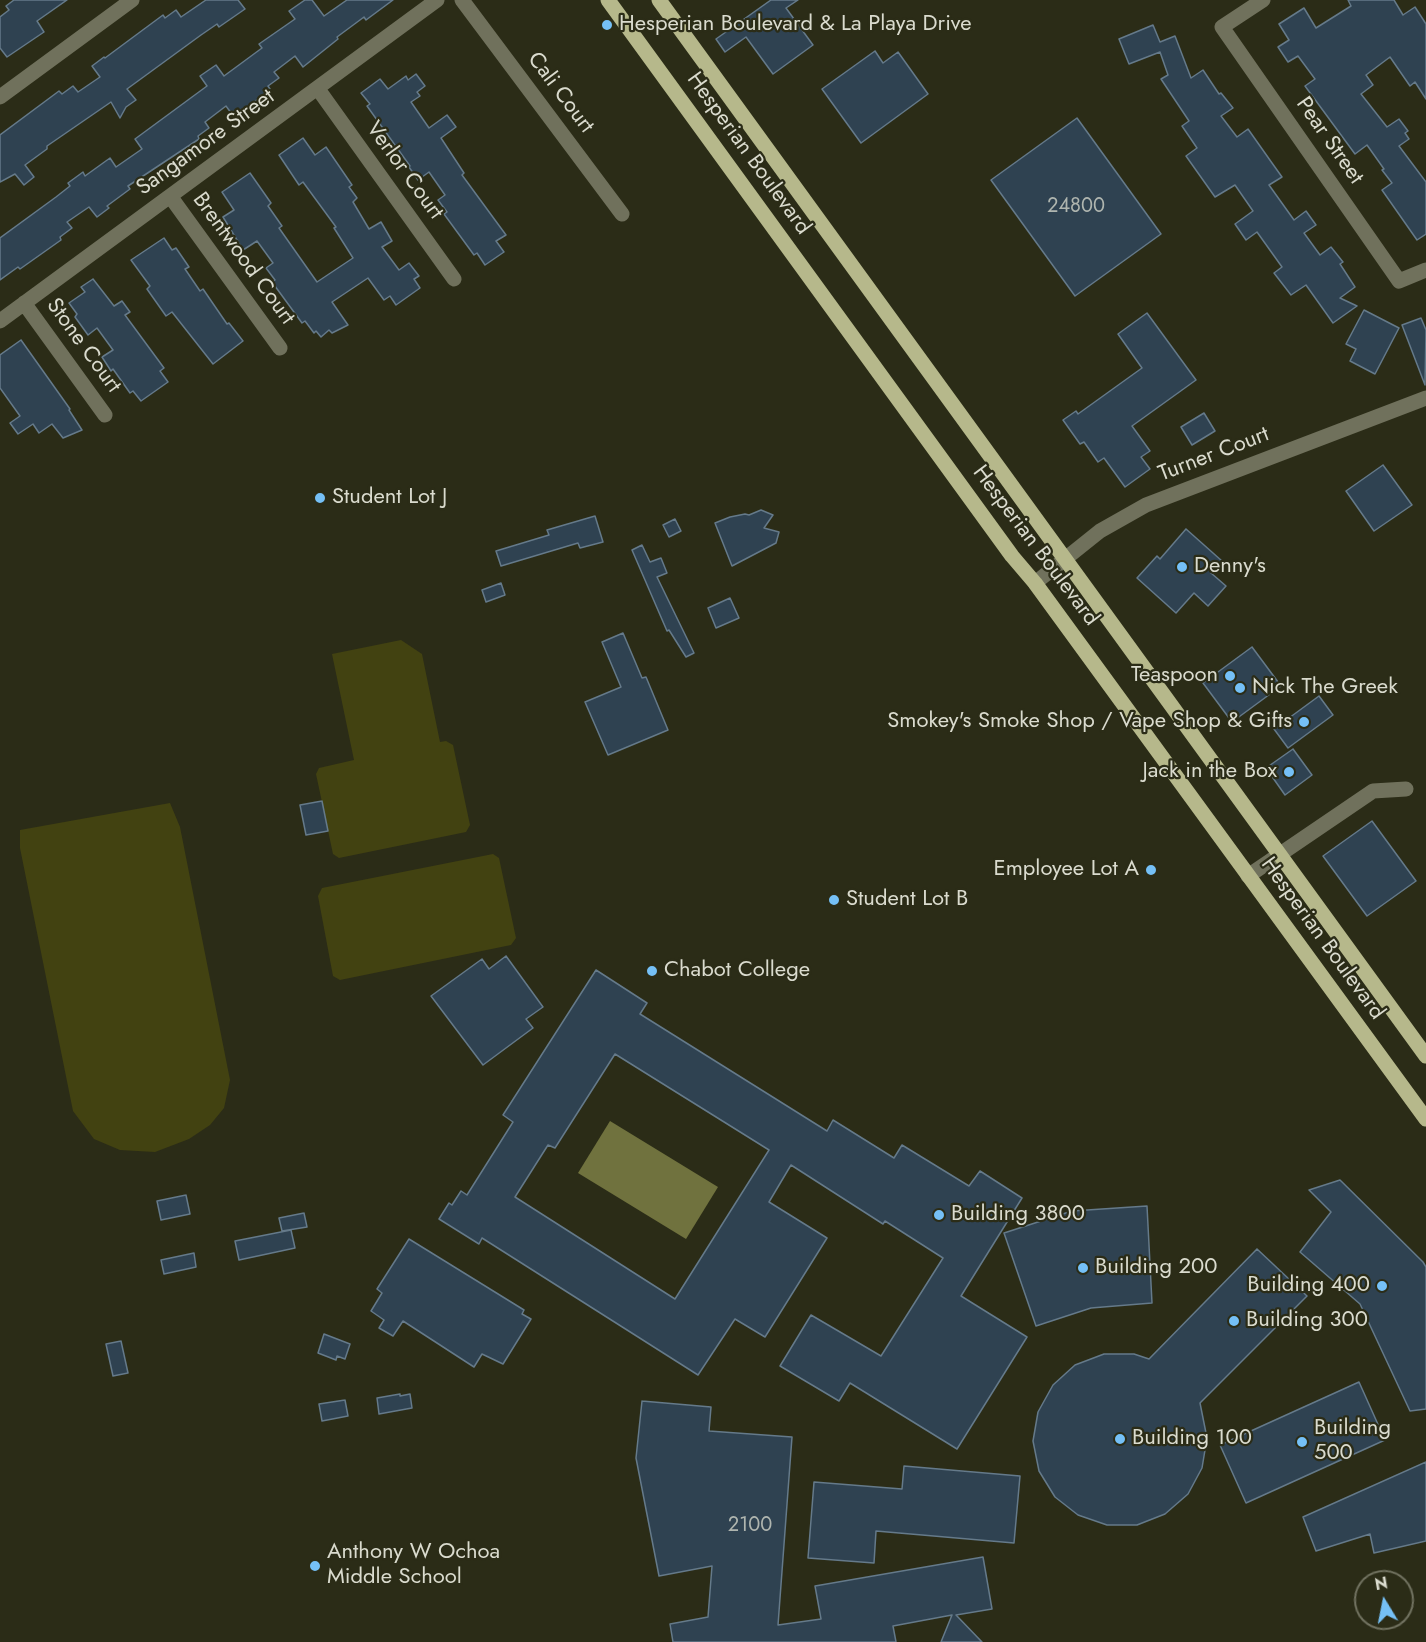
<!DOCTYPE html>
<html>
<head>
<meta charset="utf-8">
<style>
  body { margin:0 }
  #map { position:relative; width:1426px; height:1642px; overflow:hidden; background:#2b2c17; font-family:Jost,sans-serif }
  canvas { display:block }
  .north { position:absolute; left:1354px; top:1570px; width:60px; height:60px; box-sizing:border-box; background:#2b2c17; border:2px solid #717260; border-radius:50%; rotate:350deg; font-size:16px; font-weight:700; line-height:24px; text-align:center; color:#dadbce }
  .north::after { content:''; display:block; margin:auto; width:21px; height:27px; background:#75c0f6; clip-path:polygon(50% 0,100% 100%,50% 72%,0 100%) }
</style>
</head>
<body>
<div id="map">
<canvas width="1426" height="1642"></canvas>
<div class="north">N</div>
</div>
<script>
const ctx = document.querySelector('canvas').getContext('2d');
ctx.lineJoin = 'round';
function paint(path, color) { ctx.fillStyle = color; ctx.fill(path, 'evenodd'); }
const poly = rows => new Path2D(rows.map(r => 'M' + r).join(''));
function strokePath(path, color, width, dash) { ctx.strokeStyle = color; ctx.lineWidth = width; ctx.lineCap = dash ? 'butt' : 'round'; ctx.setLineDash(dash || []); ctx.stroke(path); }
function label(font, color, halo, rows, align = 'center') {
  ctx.font = font + ' Jost,sans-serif'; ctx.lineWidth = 4.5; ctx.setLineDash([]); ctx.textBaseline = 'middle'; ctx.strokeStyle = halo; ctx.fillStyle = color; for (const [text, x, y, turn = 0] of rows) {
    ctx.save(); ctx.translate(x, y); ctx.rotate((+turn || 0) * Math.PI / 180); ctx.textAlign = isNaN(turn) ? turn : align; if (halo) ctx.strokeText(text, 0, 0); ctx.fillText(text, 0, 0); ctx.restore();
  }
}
const green = poly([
  [401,640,422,654,440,742,446,741,453,745,470,825,466,832,339,858,333,854,316,774,319,768,354,760,332,654],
  [170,803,180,827,230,1080,224,1108,210,1125,189,1139,155,1152,120,1150,94,1139,73,1111,20,848,20,830],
  [493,854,499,858,516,938,511,945,340,980,333,976,318,896,322,888]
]);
const water = poly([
  [610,1121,718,1187,686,1239,578,1173]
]);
const building = poly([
  [14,0,67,0,37,21,44,32,7,57,0,48,0,17,9,10,6,6,14,0],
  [206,0,238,0,245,9,219,27,217,24,201,35,127,89,136,100,126,107,120,118,111,102,47,146,47,149,25,165,34,177,24,185,15,174,0,182,0,135,59,91,62,94,73,86,78,92,100,77,92,66,104,57,105,58,163,15,165,18,176,10,181,17,206,0],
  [305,0,312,0,324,16,347,0,393,0,366,20,364,17,337,37,338,39,303,67,295,56,274,72,279,78,268,86,270,89,247,108,234,117,226,106,205,122,209,128,198,136,199,139,128,186,130,189,107,206,109,208,97,217,89,207,67,222,72,228,60,237,61,240,20,269,18,267,0,280,0,238,56,197,70,186,68,183,83,172,85,176,110,158,116,167,142,149,135,139,207,86,200,76,216,65,224,76,262,48,259,44,295,19,289,11,305,0],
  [771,0,798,0,786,8,813,45,773,74,746,37,725,52,716,39,771,0],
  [1348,0,1394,0,1403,15,1415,7,1426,24,1426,99,1415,82,1410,86,1390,57,1366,75,1373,85,1361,94,1387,127,1399,119,1408,131,1405,133,1409,139,1399,146,1426,182,1426,234,1417,240,1382,190,1392,183,1382,170,1384,169,1367,145,1355,154,1305,86,1315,79,1298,56,1288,62,1278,47,1289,40,1279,24,1304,8,1316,28,1351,6,1348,0],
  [1153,25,1160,42,1175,36,1191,78,1203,70,1219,94,1221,93,1233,108,1221,116,1237,137,1248,129,1272,163,1282,177,1269,185,1294,220,1306,211,1316,225,1304,233,1320,255,1331,247,1343,262,1340,264,1355,287,1340,298,1357,306,1333,323,1306,285,1291,295,1274,273,1282,267,1257,232,1246,240,1235,224,1253,211,1235,185,1215,197,1186,156,1197,148,1182,126,1189,121,1161,79,1168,75,1160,52,1129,64,1119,39,1153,25],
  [875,51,883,63,898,52,928,94,861,143,822,89,875,51],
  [416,74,425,86,417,92,420,96,411,102,429,128,447,115,456,127,441,138,464,173,462,175,506,235,496,241,504,252,485,265,477,253,474,255,444,214,447,212,438,200,445,195,429,172,418,180,409,167,410,166,367,106,370,104,361,93,380,79,388,89,406,76,408,80,416,74],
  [1077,118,1161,234,1075,296,991,180,1077,118],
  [303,138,315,155,326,147,352,185,349,187,357,198,353,202,369,229,381,222,392,241,382,247,399,270,409,263,419,276,414,279,420,288,396,305,390,296,384,300,368,278,332,302,348,325,332,333,329,330,321,337,316,331,314,333,305,321,302,323,272,282,275,280,266,268,273,263,257,241,243,250,223,217,234,210,222,192,250,173,271,203,268,206,282,226,279,228,317,282,353,258,334,228,336,227,303,182,299,185,279,155,303,138],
  [164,238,172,250,176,248,189,267,185,269,200,291,203,289,227,324,229,323,243,341,213,364,172,312,166,316,147,289,150,286,131,260,164,238],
  [93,279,114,306,122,301,130,312,125,315,164,368,160,371,168,382,141,401,133,391,130,393,113,369,111,371,102,357,113,350,97,328,88,335,75,317,77,314,69,303,85,292,81,287,93,279],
  [1364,310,1399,328,1375,374,1350,361,1356,349,1346,344,1364,310],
  [1147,313,1196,380,1132,426,1150,451,1141,457,1150,469,1125,487,1104,458,1098,462,1084,442,1080,444,1063,420,1076,411,1078,414,1142,368,1118,334,1147,313],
  [1421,318,1426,330,1425,385,1402,325,1421,318],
  [21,340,70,409,69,410,82,430,63,438,52,424,39,433,33,424,18,434,10,423,20,416,0,388,0,355,21,340],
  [1204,413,1215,431,1192,445,1181,427,1204,413],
  [1383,465,1412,505,1374,531,1346,491,1383,465],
  [761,510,773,515,764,528,779,532,776,543,732,566,715,523,730,517,745,514,749,515,761,510],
  [595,516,603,542,580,548,578,543,501,566,496,551,549,535,547,530,595,516],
  [675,519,681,531,669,537,663,525,675,519],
  [1186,529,1222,561,1211,573,1226,586,1208,606,1194,593,1176,613,1137,578,1157,556,1160,559,1186,529],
  [642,545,650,562,661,558,667,573,657,577,694,653,686,657,669,630,667,631,632,550,642,545],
  [501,583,505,595,486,602,482,590,501,583],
  [730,598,739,618,716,628,708,608,730,598],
  [623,633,642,678,646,677,668,730,608,755,585,702,621,687,602,642,623,633],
  [1252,647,1281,686,1232,722,1203,683,1252,647],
  [1319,696,1333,715,1288,748,1274,729,1319,696],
  [1293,749,1312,775,1285,795,1266,768,1293,749],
  [322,801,328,831,306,835,300,805,322,801],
  [1372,821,1416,881,1367,916,1323,856,1372,821],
  [506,956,543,1007,526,1019,533,1028,483,1065,431,996,482,959,489,969,506,956],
  [596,970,647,1003,640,1014,827,1131,833,1120,894,1158,902,1145,969,1186,980,1171,1022,1198,961,1296,1027,1337,957,1449,850,1383,839,1401,780,1366,811,1315,881,1356,943,1258,885,1221,883,1224,791,1165,769,1202,827,1238,765,1337,735,1319,698,1375,482,1238,479,1244,439,1219,449,1203,452,1205,461,1191,467,1195,513,1122,503,1115,596,970],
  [615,1054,769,1150,675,1299,515,1197,548,1145,555,1148,615,1054],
  [1340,1180,1423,1262,1426,1267,1426,1409,1410,1411,1360,1304,1300,1252,1331,1212,1309,1190,1340,1180],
  [186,1195,190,1214,161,1220,157,1201,186,1195],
  [1147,1206,1152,1303,1091,1308,1036,1326,1004,1233,1072,1211,1147,1206],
  [304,1213,307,1227,282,1231,279,1218,304,1213],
  [291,1230,295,1248,239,1260,235,1241,291,1230],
  [409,1239,524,1310,522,1314,531,1319,503,1364,482,1354,474,1367,403,1321,393,1336,379,1328,384,1320,371,1311,382,1293,377,1289,409,1239],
  [1257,1249,1307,1296,1200,1403,1207,1438,1202,1468,1188,1494,1165,1514,1137,1525,1107,1525,1078,1515,1055,1497,1039,1471,1033,1441,1038,1412,1053,1385,1075,1365,1104,1354,1134,1354,1149,1359,1257,1249],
  [194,1253,196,1267,164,1274,161,1260,194,1253],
  [324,1334,350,1344,345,1359,337,1356,336,1360,318,1353,324,1334],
  [121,1341,128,1373,113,1376,106,1344,121,1341],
  [1359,1382,1385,1440,1246,1503,1220,1445,1359,1382],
  [400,1394,400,1396,410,1394,412,1408,379,1414,377,1398,400,1394],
  [345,1400,348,1416,322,1421,319,1404,345,1400],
  [642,1401,711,1407,709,1431,792,1437,778,1625,821,1619,815,1586,983,1557,992,1609,956,1615,982,1642,941,1642,952,1615,893,1626,896,1642,673,1642,670,1624,708,1617,712,1566,659,1576,636,1458,642,1401],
  [1426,1462,1426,1541,1374,1553,1370,1534,1316,1551,1303,1517,1426,1462],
  [904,1466,1020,1476,1014,1543,876,1531,874,1563,808,1558,814,1482,902,1489,904,1466]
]);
const minor = poly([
  [462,0,622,214],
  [1263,0,1222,27,1399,281,1426,270],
  [318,89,454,279],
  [0,97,132,0],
  [170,196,280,348],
  [24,303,105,415],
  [0,321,437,0],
  [1035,583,1100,531,1146,505,1426,398],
  [1248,876,1373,791,1406,789]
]);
const major = poly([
  [608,0,1012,556,1035,583,1426,1119],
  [659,0,1426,1056]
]);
const markers = [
  [607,25,6,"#75c0f6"],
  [320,498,6,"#75c0f6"],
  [1182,567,6,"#75c0f6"],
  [1230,676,6,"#75c0f6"],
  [1240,688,6,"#75c0f6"],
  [1304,722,6,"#75c0f6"],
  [1289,772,6,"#75c0f6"],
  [1151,870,6,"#75c0f6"],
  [834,900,6,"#75c0f6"],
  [652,971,6,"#75c0f6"],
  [939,1215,6,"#75c0f6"],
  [1083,1268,6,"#75c0f6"],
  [1382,1286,6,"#75c0f6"],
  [1234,1321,6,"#75c0f6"],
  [1120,1439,6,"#75c0f6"],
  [1302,1442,6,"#75c0f6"],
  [315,1566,6,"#75c0f6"]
];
const numberNames = [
  ["24800",1076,207],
  ["2100",750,1526]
];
const poiNames = [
  ["Hesperian Boulevard & La Playa Drive",619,25],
  ["Student Lot J",332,498],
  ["Denny's",1194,567],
  ["Teaspoon",1218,676,"right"],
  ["Nick The Greek",1252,688],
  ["Smokey's Smoke Shop / Vape Shop & Gifts",1292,722,"right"],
  ["Jack in the Box",1277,772,"right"],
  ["Employee Lot A",1139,870,"right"],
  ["Student Lot B",846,900],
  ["Chabot College",664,971],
  ["Building 3800",951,1215],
  ["Building 200",1095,1268],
  ["Building 400",1370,1286,"right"],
  ["Building 300",1246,1321],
  ["Building",1314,1429],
  ["500",1314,1454],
  ["Building 100",1132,1439],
  ["Anthony W Ochoa",327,1553],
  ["Middle School",327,1578]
];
const streetNames = [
  ["Cali Court",560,93,53],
  ["Pear Street",1329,141,55],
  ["Sangamore Street",206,143,-36],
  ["Hesperian Boulevard",748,154,54],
  ["Verlor Court",404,171,54],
  ["Brentwood Court",243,259,54],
  ["Stone Court",83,346,54],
  ["Turner Court",1214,455,-21],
  ["Hesperian Boulevard",1035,546,53],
  ["Hesperian Boulevard",1322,939,54]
];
paint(green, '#424211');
paint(water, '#70723e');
paint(building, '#2f4251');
strokePath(building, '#657a8a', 1.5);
strokePath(minor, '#70715c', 15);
strokePath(major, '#b6b88b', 15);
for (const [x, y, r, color] of markers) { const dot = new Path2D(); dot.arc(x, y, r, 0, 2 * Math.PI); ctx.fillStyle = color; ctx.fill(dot); strokePath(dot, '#2b2c17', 2); }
label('20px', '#afb5af', null, numberNames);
label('22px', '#dadbce', '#2b2c17', poiNames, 'left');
label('22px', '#dadbce', '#2b2c17', streetNames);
</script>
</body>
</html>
